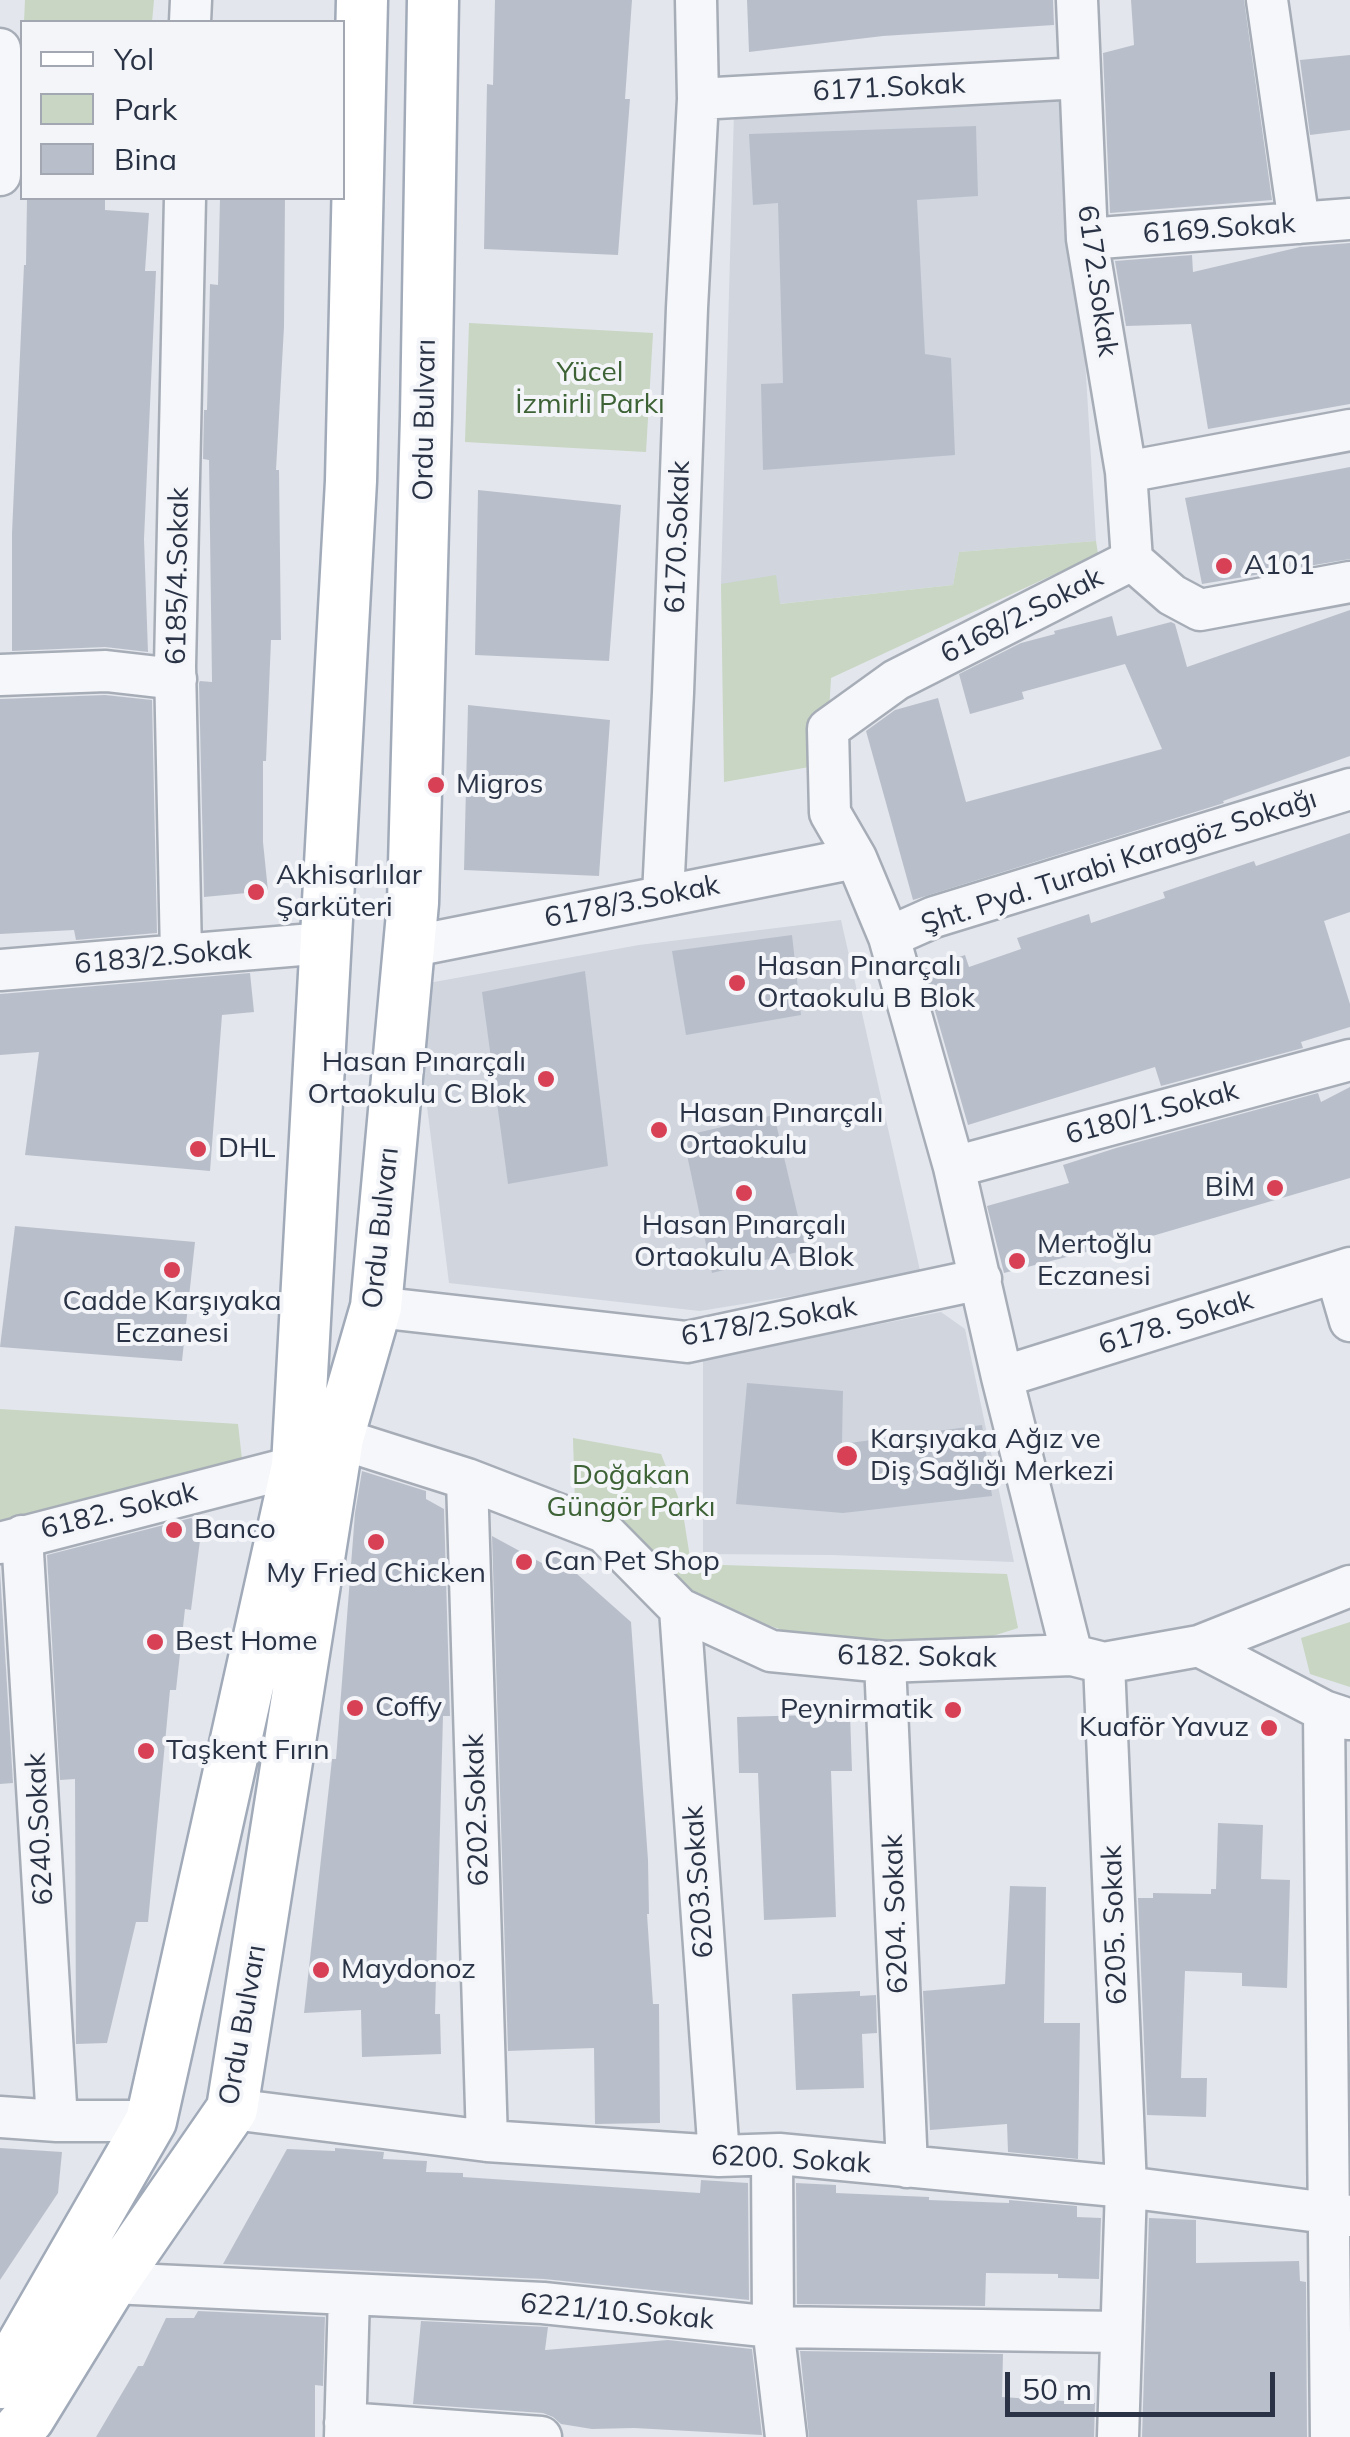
<!DOCTYPE html>
<html>
<head>
<meta charset="utf-8">
<style>
  body { margin:0 }
  #map { position:relative; width:1350px; height:2437px; overflow:hidden; background:#e3e6ec; font-family:Mulish,sans-serif }
  canvas { display:block }
  .legend { position:absolute; left:20px; top:20px; width:325px; height:180px; box-sizing:border-box; background:#f3f5f9; border:2px solid #a2a7b1; margin:0; padding:12px 18px; list-style:none; font-size:30px; color:#293345 }
  .legend li { display:flex; align-items:center; gap:20px; height:50px }
  .legend b { width:50px; border:2px solid #a2a7b1 }
  .scale { position:absolute; left:1005px; top:2372px; width:270px; height:45px; box-sizing:border-box; border:5px solid #293345; border-top:0; padding-left:12px; font-size:30px; line-height:35px; white-space:nowrap; color:#293345; -webkit-text-stroke:8px #f3f5f9; paint-order:stroke }
</style>
</head>
<body>
<div id="map">
<canvas width="1350" height="2437"></canvas>
<ul class="legend">
<li><b style="height:12px;background:#fff"></b>Yol</li>
<li><b style="height:28px;background:#c8d6c3"></b>Park</li>
<li><b style="height:28px;background:#b9bfca"></b>Bina</li>
</ul>
<div class="scale">50 m</div>
</div>
<script>
const ctx = document.querySelector('canvas').getContext('2d');
ctx.lineJoin = 'round';
function paint(path, color) { ctx.fillStyle = color; ctx.fill(path, 'evenodd'); }
const poly = rows => new Path2D(rows.map(r => 'M' + r).join(''));
function strokePath(path, color, width, dash) { ctx.strokeStyle = color; ctx.lineWidth = width; ctx.lineCap = dash ? 'butt' : 'round'; ctx.setLineDash(dash || []); ctx.stroke(path); }
function label(font, color, halo, rows, align = 'center') {
  ctx.font = font + ' Mulish,sans-serif'; ctx.lineWidth = 8; ctx.setLineDash([]); ctx.textBaseline = 'middle'; ctx.strokeStyle = halo; ctx.fillStyle = color; for (const [text, x, y, turn = 0] of rows) {
    ctx.save(); ctx.translate(x, y); ctx.rotate((+turn || 0) * Math.PI / 180); ctx.textAlign = isNaN(turn) ? turn : align; if (halo) ctx.strokeText(text, 0, 0); ctx.fillText(text, 0, 0); ctx.restore();
  }
}
const built = poly([
  [1069,95,1096,541,959,552,953,585,779,604,721,584,734,112],
  [841,920,921,1275,700,1311,449,1283,412,986,639,945],
  [941,1312,965,1329,1014,1562,832,1555,703,1554,703,1359]
]);
const green = poly([
  [25,0,154,0,152,22,24,22],
  [469,323,653,333,646,452,465,442],
  [1096,541,1098,554,831,678,826,764,724,782,721,584,776,575,780,604,953,585,959,552],
  [0,1409,238,1424,243,1468,0,1536],
  [573,1438,661,1454,682,1507,691,1564,1007,1574,1018,1628,977,1641,879,1641,788,1632,707,1604,575,1504],
  [1350,1622,1350,1687,1310,1674,1301,1638]
]);
const building = poly([
  [495,0,632,0,625,99,630,99,618,255,484,249,487,84,493,85],
  [747,0,1053,0,1054,25,883,36,749,52],
  [1131,0,1244,0,1272,200,1110,213,1103,53,1134,45],
  [1350,55,1350,130,1310,135,1300,60],
  [976,126,978,196,917,200,925,354,951,358,955,455,763,470,761,384,783,383,778,203,753,205,749,134],
  [27,198,105,198,105,210,149,213,145,271,156,271,144,539,148,652,105,647,12,651,12,533,24,265,26,265],
  [220,198,285,198,284,327,276,470,279,470,281,640,271,640,266,761,263,761,263,842,268,891,204,897,199,683,200,681,212,682,209,460,203,459,204,410,207,410,210,284,218,285],
  [1350,243,1350,404,1208,429,1191,324,1126,326,1115,261,1192,255,1193,272,1300,247],
  [1350,467,1350,559,1202,584,1185,498],
  [478,490,621,505,609,661,475,655],
  [1350,610,1350,756,1223,801,1224,803,913,900,866,731,895,710,938,698,966,802,1162,749,1125,664,1022,692,1024,699,970,714,959,674,1021,643,1055,634,1054,631,1112,616,1117,636,1171,622,1175,624,1187,667],
  [105,695,152,700,157,933,76,940,74,930,0,934,0,699],
  [468,705,610,720,599,876,464,870],
  [1350,833,1350,912,1324,921,1350,1004,1350,1027,1301,1042,1303,1048,1161,1086,1155,1067,968,1125,923,969,965,955,969,967,1021,949,1017,938,1089,914,1091,923,1165,898,1163,892,1254,861,1256,866],
  [792,935,801,1015,686,1035,672,951],
  [585,971,608,1166,508,1184,482,992],
  [250,973,254,1012,222,1015,210,1171,25,1155,39,1052,0,1055,0,994],
  [1350,1087,1350,1178,1091,1254,1090,1251,1004,1273,987,1206,1069,1183,1063,1165,1116,1148,1318,1093,1321,1102],
  [774,1115,806,1250,712,1273,683,1136],
  [15,1226,195,1242,182,1361,0,1347],
  [747,1383,843,1391,842,1444,982,1425,992,1496,843,1513,736,1504],
  [362,1471,426,1491,426,1499,444,1509,450,1716,443,1716,435,2014,440,2014,441,2054,362,2057,361,2010,304,2013,332,1759,336,1759,355,1513],
  [191,1518,202,1525,191,1610,185,1609,176,1690,170,1690,148,1922,136,1922,107,2043,76,2044,75,1779,60,1780,47,1555],
  [492,1536,551,1568,550,1550,631,1622,648,1860,649,1914,647,1914,653,2004,659,2004,660,2123,595,2124,594,2048,508,2051],
  [0,1571,13,1783,0,1784],
  [850,1714,852,1771,831,1771,836,1917,764,1920,758,1773,739,1773,737,1717],
  [1218,1823,1263,1825,1261,1879,1290,1880,1287,1988,1242,1986,1242,1973,1185,1971,1181,2078,1207,2078,1206,2117,1147,2115,1138,1898,1153,1898,1153,1893,1211,1894,1211,1889,1216,1889],
  [1010,1886,1046,1887,1044,2023,1080,2023,1078,2159,1008,2152,1007,2124,930,2130,923,1991,1005,1984],
  [860,1991,860,1996,876,1995,877,2033,862,2034,864,2088,796,2090,792,1994],
  [0,2148,62,2152,58,2193,0,2280],
  [335,2148,384,2152,383,2159,427,2161,426,2172,463,2173,463,2177,700,2193,701,2180,748,2183,749,2300,544,2279,223,2264,287,2149,335,2151],
  [796,2183,836,2185,836,2193,929,2197,929,2200,1009,2203,1009,2200,1077,2206,1077,2217,1101,2218,1099,2279,1058,2278,1058,2274,986,2273,985,2306,797,2304],
  [1149,2218,1196,2220,1196,2263,1299,2261,1300,2281,1306,2282,1307,2437,1142,2437],
  [198,2311,325,2317,323,2386,315,2385,315,2437,96,2437,138,2366,143,2366,166,2318,194,2318],
  [421,2321,548,2327,545,2350,668,2340,752,2349,762,2435,634,2428,592,2429,561,2424,553,2417,543,2413,413,2404],
  [800,2351,1003,2354,1002,2397,1095,2403,1094,2437,809,2437]
]);
const minor = poly([
  [1077,0,1087,239,1126,472,1132,560],
  [1267,0,1299,223],
  [190,22,191,0],
  [0,49,0,175],
  [698,99,1080,78],
  [1087,239,1350,219],
  [1126,472,1350,430],
  [1132,560,1172,595,1200,610,1350,582],
  [0,675,106,671,176,679],
  [663,895,673,693,687,308,698,99,696,0],
  [889,937,934,917,1350,789],
  [409,947,856,858],
  [181,955,175,666,185,198],
  [0,970,325,943],
  [954,1167,1350,1060],
  [1336,1273,1350,1321],
  [376,1307,687,1342,981,1279],
  [1002,1377,1350,1268],
  [467,1479,487,2141],
  [22,1536,57,2121],
  [0,1543,297,1466,338,1438,467,1479,604,1532,680,1609,771,1651,885,1662,1072,1655,1104,1663,1199,1646,1350,1586],
  [680,1609,719,2156],
  [1199,1646,1324,1711,1348,1719],
  [1072,1655,1002,1377,954,1167,889,937,856,858,830,813,828,729,896,680,1132,560],
  [885,1662,907,2167],
  [1104,1663,1126,2187,1118,2437],
  [1324,1711,1331,2437],
  [232,2109,487,2141,719,2156,779,2154,1126,2187,1350,2216],
  [0,2117,57,2121,151,2121],
  [772,2155,773,2327,786,2437],
  [112,2283,543,2303,773,2327,1121,2332],
  [345,2423,541,2437],
  [345,2437,349,2294]
]);
const major = poly([
  [0,2383,151,2121,297,1466,351,481,362,0],
  [12,2437,29,2418,112,2283,232,2109,338,1438,376,1307,413,903,426,416,433,0]
]);
const markers = [
  [1224,566,10,"#d84056"],
  [436,785,10,"#d84056"],
  [256,892,10,"#d84056"],
  [737,983,10,"#d84056"],
  [546,1079,10,"#d84056"],
  [659,1130,10,"#d84056"],
  [198,1149,10,"#d84056"],
  [1275,1188,10,"#d84056"],
  [744,1193,10,"#d84056"],
  [1017,1261,10,"#d84056"],
  [172,1270,10,"#d84056"],
  [847,1456,12,"#d84056"],
  [174,1530,10,"#d84056"],
  [376,1542,10,"#d84056"],
  [524,1562,10,"#d84056"],
  [155,1642,10,"#d84056"],
  [355,1708,10,"#d84056"],
  [953,1710,10,"#d84056"],
  [1269,1728,10,"#d84056"],
  [146,1751,10,"#d84056"],
  [321,1970,10,"#d84056"]
];
const streetNames = [
  ["6171.Sokak",889,88,-3],
  ["6169.Sokak",1219,229,-4],
  ["6172.Sokak",1097,281,82],
  ["Ordu Bulvarı",425,420,-89],
  ["6170.Sokak",678,537,-88],
  ["6185/4.Sokak",178,576,-89],
  ["6168/2.Sokak",1022,616,-27],
  ["Şht. Pyd. Turabi Karagöz Sokağı",1119,862,-18],
  ["6178/3.Sokak",632,902,-11],
  ["6183/2.Sokak",163,957,-5],
  ["6180/1.Sokak",1152,1113,-15],
  ["Ordu Bulvarı",381,1228,-84],
  ["6178/2.Sokak",769,1322,-10],
  ["6178. Sokak",1176,1323,-17],
  ["6182. Sokak",119,1511,-14],
  ["6182. Sokak",917,1657,1],
  ["6202.Sokak",477,1810,-92],
  ["6240.Sokak",40,1829,-93],
  ["6203.Sokak",699,1882,-94],
  ["6204. Sokak",896,1914,-92],
  ["6205. Sokak",1115,1925,-92],
  ["Ordu Bulvarı",243,2025,-80],
  ["6200. Sokak",791,2160,3],
  ["6221/10.Sokak",617,2312,5]
];
const parkNames = [
  ["Yücel",590,373],
  ["İzmirli Parkı",590,405],
  ["Doğakan",631,1476],
  ["Güngör Parkı",631,1508]
];
const poiNames = [
  ["A101",1244,566],
  ["Migros",456,785],
  ["Akhisarlılar",276,876],
  ["Şarküteri",276,908],
  ["Hasan Pınarçalı",757,967],
  ["Ortaokulu B Blok",757,999],
  ["Hasan Pınarçalı",526,1063,"right"],
  ["Ortaokulu C Blok",526,1095,"right"],
  ["Hasan Pınarçalı",679,1114],
  ["Ortaokulu",679,1146],
  ["DHL",218,1149],
  ["BİM",1255,1188,"right"],
  ["Hasan Pınarçalı",744,1226,"center"],
  ["Ortaokulu A Blok",744,1258,"center"],
  ["Mertoğlu",1037,1245],
  ["Eczanesi",1037,1277],
  ["Cadde Karşıyaka",172,1302,"center"],
  ["Eczanesi",172,1334,"center"],
  ["Karşıyaka Ağız ve",870,1440],
  ["Diş Sağlığı Merkezi",870,1472],
  ["Banco",194,1530],
  ["Can Pet Shop",544,1562],
  ["My Fried Chicken",376,1574,"center"],
  ["Best Home",175,1642],
  ["Coffy",375,1708],
  ["Peynirmatik",933,1710,"right"],
  ["Kuaför Yavuz",1249,1728,"right"],
  ["Taşkent Fırın",166,1751],
  ["Maydonoz",341,1970]
];
paint(built, '#d0d5de');
paint(green, '#c8d6c3');
paint(building, '#b9bfca');
strokePath(minor, '#a7adb7', 45);
strokePath(major, '#a1aab8', 55);
strokePath(minor, '#f6f7fa', 40);
strokePath(major, '#fff', 50);
for (const [x, y, r, color] of markers) { const dot = new Path2D(); dot.arc(x, y, r, 0, 2 * Math.PI); ctx.fillStyle = color; ctx.fill(dot); strokePath(dot, '#f3f5f9', 4); }
label('28px', '#293345', '#f3f5f9', streetNames);
label('28px', '#3d6235', '#f3f5f9', parkNames);
label('28px', '#293345', '#f3f5f9', poiNames, 'left');
</script>
</body>
</html>
